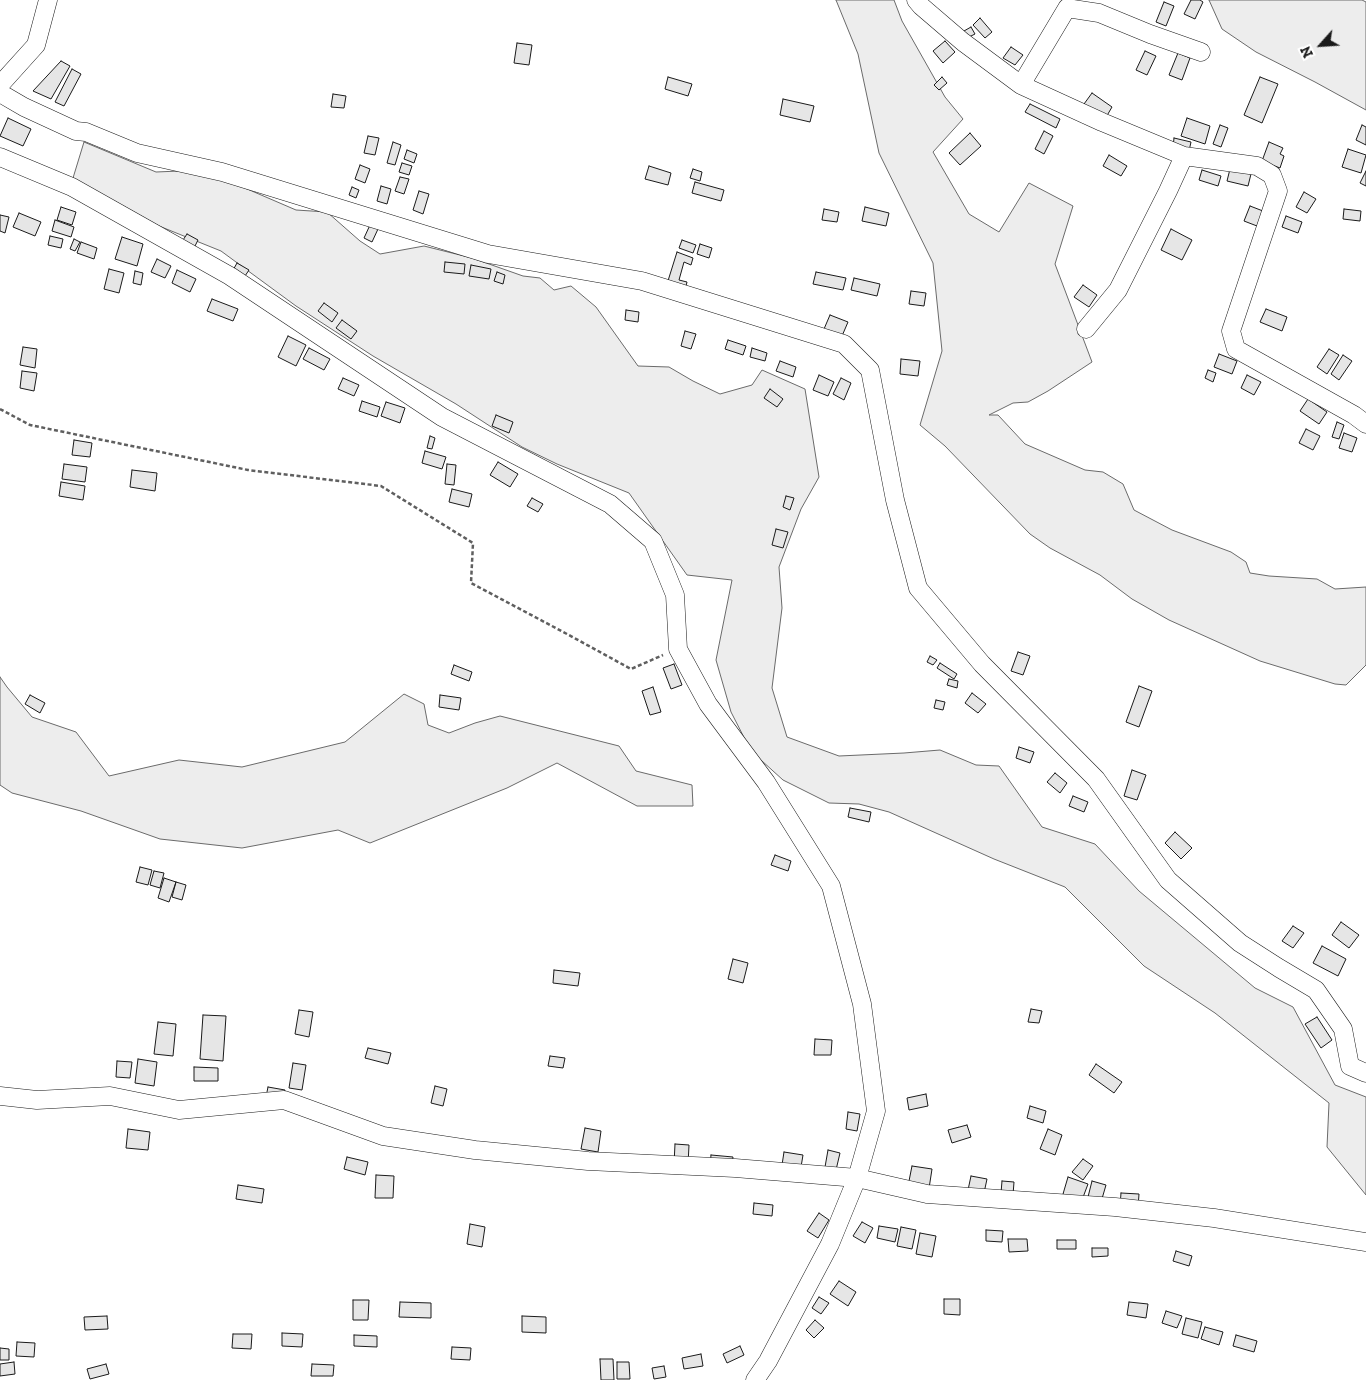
<!DOCTYPE html>
<html>
<head>
<meta charset="utf-8">
<style>
  body { margin:0 }
  #map { position:relative; width:1366px; height:1380px; overflow:hidden; background:#fff; font-family:"Zilla Slab",serif }
  canvas { display:block }
  .north { position:absolute; left:1296px; top:20px; width:50px; height:50px; -webkit-text-stroke:4px #fff; paint-order:stroke; rotate:244deg; font-size:14px; font-weight:700; line-height:20px; text-align:center; color:#1a1a1a }
  .north::after { content:''; display:block; margin:auto; width:18px; height:22px; background:#1a1a1a; clip-path:polygon(50% 0,100% 100%,50% 72%,0 100%) }
</style>
</head>
<body>
<div id="map">
<canvas width="1366" height="1380"></canvas>
<div class="north">N</div>
</div>
<script>
const ctx = document.querySelector('canvas').getContext('2d');
ctx.lineJoin = 'round';
function paint(path, color) { ctx.fillStyle = color; ctx.fill(path, 'evenodd'); }
const poly = rows => new Path2D(rows.map(r => 'M' + r).join(''));
function strokePath(path, color, width, dash) { ctx.strokeStyle = color; ctx.lineWidth = width; ctx.lineCap = dash ? 'butt' : 'round'; ctx.setLineDash(dash || []); ctx.stroke(path); }
const built = poly([
  [836,0,894,0,902,21,945,97,963,119,933,152,969,214,999,232,1029,183,1073,206,1055,264,1092,362,1048,391,1028,402,1013,403,989,415,998,415,1025,444,1085,470,1103,472,1123,484,1134,510,1172,530,1231,552,1246,562,1250,573,1269,576,1317,579,1335,589,1366,587,1366,665,1346,685,1335,684,1260,661,1169,620,1132,599,1100,575,1050,548,1030,534,945,446,920,425,942,351,933,263,879,153,858,54,836,0],
  [1209,0,1362,0,1366,2,1366,110,1315,82,1256,52,1222,29,1209,0],
  [84,142,156,172,203,170,296,210,327,212,360,241,380,254,424,246,472,258,523,276,540,278,554,290,571,286,596,307,638,366,669,367,693,381,720,394,752,385,762,370,805,389,819,477,801,509,779,567,782,608,772,688,787,737,839,756,904,753,940,750,976,765,999,766,1042,827,1095,844,1139,891,1255,988,1293,1007,1335,1085,1366,1097,1366,1195,1327,1147,1329,1103,1215,1013,1144,966,1065,887,994,859,889,812,859,804,829,803,783,780,751,751,731,712,716,660,732,580,687,575,629,493,557,464,522,447,456,404,373,356,296,306,221,251,159,226,73,178,84,142],
  [0,677,7,687,32,717,76,732,109,776,179,760,242,767,345,742,404,694,424,704,428,725,449,733,475,723,500,716,619,746,636,771,692,785,693,806,637,806,557,763,507,788,370,843,338,830,242,848,160,839,81,811,12,793,0,785,0,677]
]);
const building = poly([
  [1191,0,1200,0,1203,2,1195,19,1184,14,1191,0],
  [1164,2,1174,6,1166,26,1156,22,1164,2],
  [980,18,992,32,985,38,973,25,980,18],
  [971,27,975,34,967,38,964,31,971,27],
  [945,41,955,52,943,63,933,51,945,41],
  [517,43,532,45,529,65,514,63,517,43],
  [1011,47,1023,55,1015,65,1003,58,1011,47],
  [1145,51,1156,56,1147,75,1136,70,1145,51],
  [1178,53,1190,58,1182,80,1169,75,1178,53],
  [61,61,70,66,51,99,33,91,61,61],
  [72,69,81,74,64,106,55,102,72,69],
  [668,77,692,84,688,96,665,89,668,77],
  [942,77,947,83,939,90,934,85,942,77],
  [1260,77,1278,84,1262,123,1244,115,1260,77],
  [1092,93,1112,107,1105,119,1084,104,1092,93],
  [333,94,346,96,344,108,331,107,333,94],
  [783,99,814,106,810,122,780,115,783,99],
  [1030,104,1060,119,1056,128,1025,112,1030,104],
  [8,118,31,129,23,146,0,136,8,118],
  [1187,118,1210,126,1205,144,1181,136,1187,118],
  [1220,125,1228,128,1221,147,1213,144,1220,125],
  [1362,125,1366,127,1366,145,1356,140,1362,125],
  [1044,131,1053,136,1044,154,1035,149,1044,131],
  [970,133,981,146,960,165,949,153,970,133],
  [368,136,379,138,375,155,364,153,368,136],
  [1174,138,1191,142,1189,151,1173,148,1174,138],
  [393,142,401,145,395,165,387,163,393,142],
  [1269,142,1283,148,1280,154,1284,156,1280,168,1262,161,1269,142],
  [1348,149,1366,155,1361,173,1342,167,1348,149],
  [407,150,417,154,414,163,404,159,407,150],
  [1109,155,1127,166,1121,176,1103,166,1109,155],
  [402,163,412,166,409,175,399,172,402,163],
  [360,165,370,169,365,183,355,179,360,165],
  [649,166,671,173,668,185,645,179,649,166],
  [693,169,702,172,700,181,690,178,693,169],
  [1230,169,1251,174,1248,186,1227,181,1230,169],
  [1202,170,1221,176,1218,186,1199,180,1202,170],
  [1366,171,1366,186,1360,183,1366,171],
  [400,177,409,179,404,194,395,191,400,177],
  [695,182,724,190,721,201,692,193,695,182],
  [381,186,391,189,387,204,377,201,381,186],
  [352,187,359,190,356,198,349,195,352,187],
  [419,191,429,194,423,214,413,210,419,191],
  [1304,192,1316,199,1307,213,1296,207,1304,192],
  [1250,206,1263,211,1257,226,1244,221,1250,206],
  [61,207,76,212,72,225,57,220,61,207],
  [865,207,889,213,886,226,862,221,865,207],
  [824,209,839,212,837,222,822,220,824,209],
  [1344,209,1361,211,1360,221,1343,219,1344,209],
  [19,213,41,222,35,236,13,227,19,213],
  [0,215,9,217,5,233,0,231,0,215],
  [1286,216,1302,222,1298,233,1282,227,1286,216],
  [55,220,74,227,71,237,52,231,55,220],
  [370,225,378,229,372,242,364,238,370,225],
  [1171,229,1192,240,1182,260,1161,250,1171,229],
  [187,234,198,240,193,250,181,243,187,234],
  [50,236,63,239,61,248,48,245,50,236],
  [122,237,143,244,137,266,115,259,122,237],
  [74,239,80,242,75,251,70,249,74,239],
  [682,240,696,245,693,253,679,248,682,240],
  [81,242,97,248,94,259,77,253,81,242],
  [700,244,712,248,709,258,697,254,700,244],
  [677,252,693,258,691,265,684,262,679,280,687,282,685,290,667,284,677,252],
  [157,259,171,266,165,278,151,272,157,259],
  [445,262,465,264,464,274,444,272,445,262],
  [237,263,249,270,243,279,232,272,237,263],
  [471,265,491,269,489,279,469,276,471,265],
  [109,269,124,273,119,293,104,289,109,269],
  [177,270,196,279,190,292,172,283,177,270],
  [135,271,143,273,141,285,133,283,135,271],
  [497,272,505,275,503,284,494,281,497,272],
  [816,272,846,278,843,290,813,284,816,272],
  [854,278,880,284,877,296,851,290,854,278],
  [1083,285,1097,295,1089,307,1074,297,1083,285],
  [911,291,926,293,924,306,909,304,911,291],
  [212,299,238,309,233,321,207,311,212,299],
  [324,303,338,313,332,322,318,311,324,303],
  [1266,309,1287,317,1282,331,1260,322,1266,309],
  [626,310,639,312,638,322,625,320,626,310],
  [830,315,848,322,842,336,824,329,830,315],
  [342,320,357,331,351,339,336,328,342,320],
  [685,331,696,334,691,349,681,346,685,331],
  [288,336,306,345,296,366,278,357,288,336],
  [728,340,746,346,743,355,725,349,728,340],
  [23,347,37,349,35,368,20,365,23,347],
  [309,348,330,359,324,370,303,359,309,348],
  [752,348,767,353,765,361,750,357,752,348],
  [1329,349,1339,355,1327,374,1317,367,1329,349],
  [1219,354,1237,361,1232,374,1214,367,1219,354],
  [1343,355,1352,361,1339,380,1331,374,1343,355],
  [901,359,920,361,918,376,900,374,901,359],
  [780,361,796,367,793,377,776,371,780,361],
  [1208,370,1216,373,1213,382,1205,378,1208,370],
  [22,371,37,373,34,391,20,388,22,371],
  [819,375,834,382,828,396,813,390,819,375],
  [1247,375,1261,382,1254,395,1241,388,1247,375],
  [343,378,359,385,354,396,338,389,343,378],
  [841,378,851,383,844,400,833,394,841,378],
  [770,389,783,399,777,407,764,398,770,389],
  [1308,399,1327,412,1319,424,1300,411,1308,399],
  [362,401,380,407,377,417,359,411,362,401],
  [386,402,405,408,400,423,381,416,386,402],
  [496,415,513,422,509,433,492,426,496,415],
  [1337,422,1344,425,1339,439,1332,437,1337,422],
  [1306,429,1320,436,1313,450,1299,443,1306,429],
  [1344,433,1357,438,1352,452,1339,448,1344,433],
  [430,436,435,438,432,449,427,448,430,436],
  [74,440,92,443,90,457,72,455,74,440],
  [425,451,446,457,442,469,422,463,425,451],
  [498,462,518,474,510,487,490,475,498,462],
  [64,464,87,467,85,482,62,479,64,464],
  [447,464,456,465,454,485,445,484,447,464],
  [132,470,157,473,155,491,130,487,132,470],
  [61,482,85,486,83,500,59,496,61,482],
  [452,489,472,494,469,507,449,502,452,489],
  [786,496,794,498,790,510,783,507,786,496],
  [532,498,543,504,538,512,527,506,532,498],
  [776,529,788,532,783,548,772,545,776,529],
  [1018,652,1030,656,1023,675,1011,671,1018,652],
  [930,656,937,660,933,665,927,662,930,656],
  [940,663,957,674,954,679,937,668,940,663],
  [674,664,682,685,671,689,663,668,674,664],
  [454,665,472,672,469,681,451,674,454,665],
  [949,679,958,681,957,688,947,685,949,679],
  [1139,686,1152,691,1139,727,1126,722,1139,686],
  [653,687,661,712,650,715,642,691,653,687],
  [972,693,986,704,978,713,965,703,972,693],
  [30,695,45,703,40,713,25,704,30,695],
  [440,695,461,698,459,710,439,707,440,695],
  [936,700,945,702,943,710,934,708,936,700],
  [1019,747,1034,752,1030,763,1016,758,1019,747],
  [1132,770,1146,775,1137,800,1124,796,1132,770],
  [1055,773,1067,783,1060,793,1047,782,1055,773],
  [1073,796,1088,802,1084,812,1069,806,1073,796],
  [850,808,871,812,869,822,848,817,850,808],
  [1175,832,1192,848,1181,859,1165,843,1175,832],
  [775,855,791,861,788,871,771,865,775,855],
  [140,867,152,870,148,885,136,882,140,867],
  [154,871,164,873,160,888,150,885,154,871],
  [164,878,176,882,169,902,158,898,164,878],
  [176,882,186,885,182,900,172,897,176,882],
  [1341,922,1359,935,1349,948,1332,935,1341,922],
  [1293,926,1304,933,1293,948,1282,941,1293,926],
  [1322,946,1346,959,1338,976,1313,963,1322,946],
  [733,959,748,963,743,983,728,979,733,959],
  [554,970,580,973,578,986,553,983,554,970],
  [1031,1009,1042,1011,1039,1023,1028,1022,1031,1009],
  [299,1010,313,1012,309,1037,295,1034,299,1010],
  [203,1015,226,1016,223,1061,200,1059,203,1015],
  [1317,1017,1332,1040,1321,1048,1305,1024,1317,1017],
  [158,1022,176,1024,173,1056,154,1054,158,1022],
  [815,1039,832,1040,831,1055,814,1055,815,1039],
  [368,1048,391,1053,388,1064,365,1058,368,1048],
  [550,1056,565,1058,563,1068,548,1066,550,1056],
  [138,1059,157,1062,154,1086,135,1083,138,1059],
  [117,1061,132,1062,130,1078,116,1077,117,1061],
  [293,1063,306,1065,302,1090,289,1088,293,1063],
  [1096,1064,1122,1082,1114,1093,1089,1075,1096,1064],
  [194,1067,218,1068,218,1081,194,1081,194,1067],
  [435,1086,447,1089,443,1106,431,1103,435,1086],
  [268,1087,285,1090,283,1100,266,1097,268,1087],
  [926,1094,928,1106,909,1110,907,1098,926,1094],
  [1030,1106,1046,1111,1043,1123,1027,1118,1030,1106],
  [848,1112,860,1114,857,1131,846,1129,848,1112],
  [967,1125,971,1137,952,1143,948,1130,967,1125],
  [585,1128,601,1131,598,1152,581,1149,585,1128],
  [128,1129,150,1132,148,1150,126,1148,128,1129],
  [1048,1129,1062,1135,1055,1155,1040,1149,1048,1129],
  [675,1144,689,1145,688,1165,674,1164,675,1144],
  [828,1150,840,1153,836,1170,825,1167,828,1150],
  [784,1152,803,1155,801,1167,782,1165,784,1152],
  [711,1155,733,1157,731,1170,710,1168,711,1155],
  [347,1157,368,1162,365,1175,344,1169,347,1157],
  [1083,1159,1093,1166,1083,1180,1072,1172,1083,1159],
  [912,1166,932,1169,928,1195,907,1191,912,1166],
  [376,1175,394,1176,393,1198,375,1198,376,1175],
  [971,1176,987,1179,984,1193,968,1190,971,1176],
  [1068,1177,1088,1184,1082,1200,1063,1194,1068,1177],
  [1002,1181,1014,1182,1013,1195,1001,1193,1002,1181],
  [1092,1181,1106,1185,1099,1209,1086,1205,1092,1181],
  [238,1185,264,1189,262,1203,236,1199,238,1185],
  [1121,1193,1139,1194,1138,1208,1120,1207,1121,1193],
  [754,1203,773,1205,772,1216,753,1214,754,1203],
  [819,1213,829,1220,818,1238,807,1231,819,1213],
  [862,1222,873,1228,865,1243,853,1236,862,1222],
  [470,1224,485,1227,482,1247,467,1244,470,1224],
  [879,1226,898,1229,895,1242,877,1238,879,1226],
  [901,1227,916,1230,912,1249,897,1246,901,1227],
  [986,1230,1003,1231,1002,1242,986,1241,986,1230],
  [920,1233,936,1236,932,1257,916,1254,920,1233],
  [1008,1239,1027,1239,1028,1251,1009,1252,1008,1239],
  [1057,1240,1076,1240,1076,1249,1057,1249,1057,1240],
  [1092,1248,1108,1248,1108,1256,1092,1257,1092,1248],
  [1176,1251,1192,1256,1189,1266,1173,1261,1176,1251],
  [839,1281,856,1292,848,1306,830,1294,839,1281],
  [819,1297,829,1303,821,1314,812,1308,819,1297],
  [944,1299,960,1299,960,1315,944,1314,944,1299],
  [353,1300,369,1300,368,1320,353,1320,353,1300],
  [400,1302,431,1303,431,1318,399,1317,400,1302],
  [1129,1302,1148,1304,1146,1318,1127,1315,1129,1302],
  [1166,1311,1182,1316,1177,1328,1162,1323,1166,1311],
  [107,1316,108,1329,85,1330,84,1317,107,1316],
  [522,1316,546,1317,546,1333,522,1332,522,1316],
  [1186,1318,1202,1322,1198,1338,1182,1334,1186,1318],
  [815,1320,824,1328,814,1338,806,1330,815,1320],
  [1205,1327,1223,1332,1219,1345,1201,1339,1205,1327],
  [282,1333,303,1334,302,1347,282,1346,282,1333],
  [233,1334,252,1334,251,1349,232,1348,233,1334],
  [354,1335,377,1336,377,1347,354,1346,354,1335],
  [1236,1335,1257,1341,1254,1352,1233,1346,1236,1335],
  [17,1342,35,1343,34,1357,16,1356,17,1342],
  [740,1346,744,1355,727,1363,723,1354,740,1346],
  [452,1347,471,1348,470,1360,451,1359,452,1347],
  [0,1348,9,1349,9,1360,0,1360,0,1348],
  [701,1354,703,1366,684,1369,682,1358,701,1354],
  [600,1359,613,1359,614,1380,601,1380,600,1359],
  [14,1362,15,1374,0,1376,0,1364,14,1362],
  [617,1362,629,1362,630,1379,617,1379,617,1362],
  [106,1364,109,1374,90,1379,87,1369,106,1364],
  [312,1364,334,1365,333,1376,311,1376,312,1364],
  [664,1366,666,1377,654,1379,652,1368,664,1366]
]);
const path = poly([
  [0,409,30,425,248,470,381,486,473,543,471,583,567,634,631,669,663,655]
]);
const minor = poly([
  [916,0,921,6,963,42,1021,85,1102,122,1184,156,1257,166,1272,175,1278,191,1231,331,1236,349,1354,415,1366,424],
  [0,85,36,45,48,0],
  [1021,85,1067,8,1099,13,1150,34,1201,52],
  [0,93,24,107,76,131,86,132,137,153,222,172,488,254,642,281,844,344,870,370,895,500,918,588,982,664,1096,779,1168,880,1240,943,1279,968,1316,990,1343,1029,1350,1066,1366,1073],
  [0,157,72,187,230,276,442,417,610,504,653,541,675,595,678,649,708,704,766,782,831,886,862,1004,876,1111,857,1178,830,1244,768,1361,755,1380],
  [1086,329,1118,290,1168,191,1184,156],
  [0,1096,37,1100,110,1096,179,1110,284,1100,383,1136,475,1150,588,1161,735,1168,857,1178,927,1194,1115,1207,1214,1218,1366,1242]
]);
paint(built, '#ededed');
strokePath(built, '#6a6a6a', 1);
paint(building, '#e6e6e6');
strokePath(building, '#1a1a1a', 1);
strokePath(minor, '#1a1a1a', 19);
strokePath(path, '#5f5f5f', 2.5, [4, 2.5]);
strokePath(minor, '#fff', 18);
</script>
</body>
</html>
